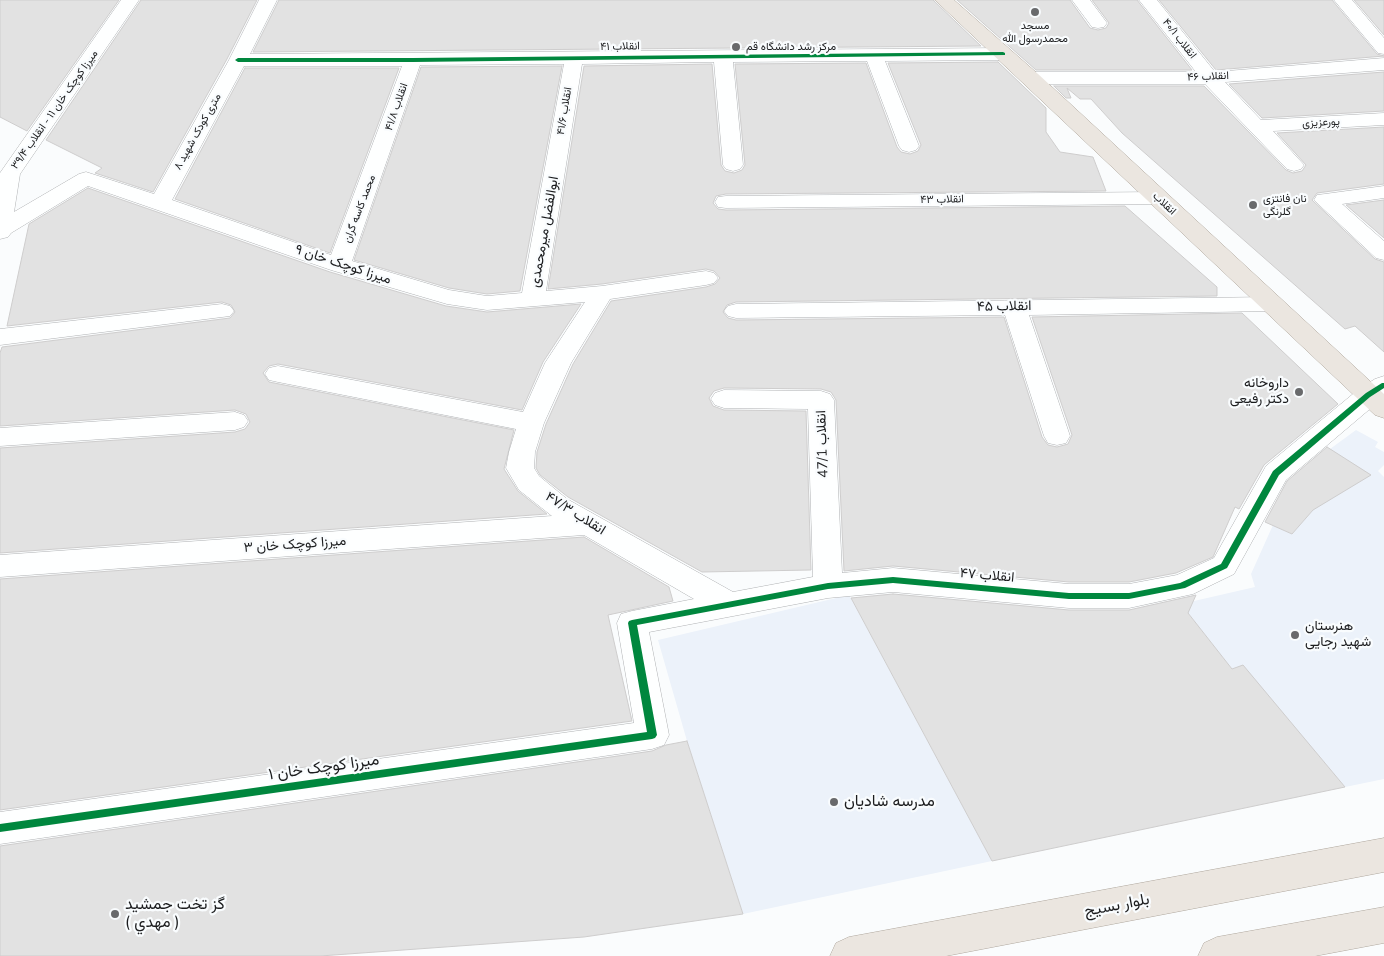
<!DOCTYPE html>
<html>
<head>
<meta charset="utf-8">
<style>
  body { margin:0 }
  canvas { display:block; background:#fafcfd }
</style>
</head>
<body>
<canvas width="1384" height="956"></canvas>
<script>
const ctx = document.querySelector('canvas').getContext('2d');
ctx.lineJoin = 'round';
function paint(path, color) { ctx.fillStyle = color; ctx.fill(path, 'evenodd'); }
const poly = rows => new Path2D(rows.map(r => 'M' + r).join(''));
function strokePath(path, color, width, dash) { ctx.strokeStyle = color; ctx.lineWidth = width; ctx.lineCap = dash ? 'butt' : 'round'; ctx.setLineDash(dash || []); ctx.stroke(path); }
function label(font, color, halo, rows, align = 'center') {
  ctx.font = font + ' "Nunito Sans",Vazirmatn,sans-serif'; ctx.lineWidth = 4.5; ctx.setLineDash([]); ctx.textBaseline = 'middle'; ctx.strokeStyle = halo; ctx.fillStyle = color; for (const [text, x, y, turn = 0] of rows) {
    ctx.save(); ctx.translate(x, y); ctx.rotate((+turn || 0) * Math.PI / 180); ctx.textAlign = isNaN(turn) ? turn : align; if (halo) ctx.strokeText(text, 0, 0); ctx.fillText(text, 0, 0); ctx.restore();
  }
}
const built = poly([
  [1356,430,1378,442,1375,447,1384,452,1384,465,1378,471,1384,477,1384,779,1345,787,1243,666,1232,669,1181,604,1255,587,1251,574,1273,525,1292,534,1313,510,1330,449],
  [849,595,992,861,743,914,687,741,658,640]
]);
const building = poly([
  [0,0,119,0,27,131,0,117,0,0],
  [141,0,257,0,227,59,153,192,95,173,102,168,46,140,141,0],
  [279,0,933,0,981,46,253,52,279,0],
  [957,0,1070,0,1090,28,1098,30,1106,28,1109,23,1092,0,1137,0,1192,70,1036,70,957,0],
  [1159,0,1332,0,1377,54,1384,56,1216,70,1159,0],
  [1354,0,1384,0,1384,35,1354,0],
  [998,62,1046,108,1046,132,1060,152,1093,157,1106,191,726,194,716,196,713,203,718,209,726,210,1125,206,1217,287,1217,296,736,302,727,305,723,312,728,318,736,320,1004,317,1042,437,1048,445,1057,447,1068,444,1072,435,1032,317,1242,313,1338,404,1264,465,1239,509,1235,507,1213,557,1176,573,1129,582,1069,582,893,566,844,571,836,400,831,392,821,389,724,388,714,391,709,398,713,406,724,410,806,411,811,570,702,572,568,497,540,475,536,468,537,452,546,424,573,364,611,301,706,287,715,284,720,278,714,271,706,269,602,284,548,289,584,66,712,64,721,165,725,171,734,173,742,170,745,165,735,64,866,63,897,147,901,152,910,154,918,151,921,145,888,63,998,62],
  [562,66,520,291,487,294,449,288,354,260,421,67,562,66],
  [245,68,399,68,330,253,175,199,245,68],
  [1384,72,1384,111,1262,118,1229,84,1384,72],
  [1054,86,1204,86,1286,170,1293,173,1302,171,1306,165,1277,133,1384,127,1384,184,1317,193,1312,200,1375,259,1384,262,1384,352,1355,326,1345,329,1122,133,1091,99,1080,99,1067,88,1071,98,1066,98,1054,86],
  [88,188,330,272,446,306,487,312,581,304,543,362,522,410,278,364,269,366,263,373,269,382,514,430,504,469,518,491,547,514,0,553,0,448,235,432,245,429,250,422,246,414,235,410,0,426,0,353,2,347,230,318,235,312,231,305,222,302,7,326,29,224,88,188],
  [1384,200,1384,238,1346,205,1384,200],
  [1327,447,1371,475,1313,510,1292,534,1265,522,1287,481,1327,447],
  [584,537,669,587,673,601,608,615,632,721,0,810,0,579,584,537],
  [893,594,1069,610,1129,610,1196,595,1188,613,1232,669,1243,665,1345,787,992,861,851,598,893,594],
  [687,741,743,914,584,937,320,956,0,956,0,846,652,751,666,745,687,741]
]);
const minor = poly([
  [121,0,139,0,20,174,14,212,79,174,86,172,154,194,229,60,259,0,277,0,250,54,1003,48,1010,50,1012,54,1010,58,1003,60,885,61,919,146,916,150,909,152,902,150,899,146,867,61,733,62,743,165,740,169,733,171,726,169,723,165,714,62,582,64,546,291,602,286,706,271,714,273,718,278,714,283,706,285,610,299,571,363,544,423,535,452,534,468,539,476,567,499,733,592,813,577,808,409,724,408,715,405,711,399,715,393,724,390,821,391,830,394,834,400,842,573,893,568,1069,584,1129,584,1177,575,1214,558,1266,466,1359,389,1375,379,1384,376,1384,397,1286,480,1234,574,1193,594,1129,608,1069,608,893,592,828,598,649,632,669,735,664,745,652,749,0,844,0,812,634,723,617,623,621,614,632,611,694,599,584,535,0,577,0,555,552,516,519,490,506,468,509,452,516,429,278,382,269,380,265,374,269,368,278,366,523,412,545,363,585,302,487,310,447,304,331,270,88,186,11,233,8,237,0,239,0,173,121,0],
  [564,64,522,293,487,296,449,290,352,261,420,65,564,64],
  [244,66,402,66,331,255,172,200,244,66],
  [1072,0,1090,0,1107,23,1104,27,1098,28,1092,27,1072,0],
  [1139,0,1157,0,1215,72,1384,58,1384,70,1225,82,1261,120,1384,113,1384,125,1273,131,1304,165,1301,169,1294,171,1287,169,1205,84,1031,84,1024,82,1022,78,1024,74,1031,72,1196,72,1139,0],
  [1334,0,1352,0,1384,38,1384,54,1378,53,1334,0],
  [1384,186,1384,198,1342,204,1384,241,1384,260,1376,258,1314,200,1317,195,1325,194,1384,186],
  [1157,192,1165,193,1168,198,1165,203,1157,204,726,208,718,207,715,202,718,197,726,196,1157,192],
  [1272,297,1280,299,1284,304,1280,309,1272,311,1029,315,1070,436,1066,443,1057,445,1048,443,1044,436,1005,315,736,318,728,316,724,311,728,306,736,304,1272,297],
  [222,304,230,306,234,311,230,316,0,345,0,329,222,304],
  [235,412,244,415,248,421,244,427,235,430,0,446,0,428,235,412]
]);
const major = poly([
  [935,0,954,0,1038,74,1384,394,1384,418,1375,415,935,0],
  [1384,838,1384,872,946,956,830,956,836,943,849,937,1384,838],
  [1384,907,1384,943,1315,956,1198,956,1204,943,1217,937,1384,907]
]);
const cycleway = poly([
  [1003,52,1005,53,1005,55,413,62,238,62,235,60,238,58,413,58,1003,52],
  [1382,383,1384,383,1384,388,1370,397,1279,475,1227,568,1185,588,1129,599,1069,599,893,583,828,589,637,625,657,735,655,738,652,739,0,832,0,824,647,732,628,623,629,621,632,620,828,583,893,577,1069,593,1129,593,1180,583,1221,564,1273,471,1366,393,1382,383]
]);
const markers = [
  [1035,12,5,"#696a6c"],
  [736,47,5,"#696a6c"],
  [1253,205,5,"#696a6c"],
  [1299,392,5,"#696a6c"],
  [1295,635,5,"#696a6c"],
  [834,802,5,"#696a6c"],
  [115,914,5,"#696a6c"]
];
const farPoinames = [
  ["مسجد",1035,26,"center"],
  ["محمدرسول الله",1035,39,"center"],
  ["مرکز رشد دانشگاه قم",746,47],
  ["نان فانتزی",1263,199],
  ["گلرنگی",1263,212]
];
const farStreetnames = [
  ["انقلاب ۴۰/۱",1179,39,52],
  ["انقلاب ۴۱",620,47,-1],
  ["انقلاب ۴۶",1208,77,-2],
  ["انقلاب ۴۱/۸",397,107,-71],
  ["میرزا کوچک خان ۱۱ - انقلاب ۳۹/۴",55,110,-55],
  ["انقلاب ۴۱/۶",565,111,-81],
  ["پورعزیزی",1321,123,-3],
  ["۸ متری کودک شهید",198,132,-61],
  ["انقلاب ۴۳",942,200,-1],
  ["انقلاب",1164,204,43],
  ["محمد کاسه گران",360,209,-69]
];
const streetNames = [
  ["ابوالفضل میرمحمدی",545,232,-80],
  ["میرزا کوچک خان ۹",343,265,18],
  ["انقلاب ۴۵",1004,307,-1],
  ["انقلاب 47/1",823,444,-92],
  ["انقلاب ۴۷/۳",575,514,32],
  ["میرزا کوچک خان ۳",295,545,-4],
  ["انقلاب ۴۷",987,576,5]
];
const poiNames = [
  ["داروخانه",1289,384],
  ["دکتر رفیعی",1289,400],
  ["هنرستان",1305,627,"left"],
  ["شهید رجایی",1305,643,"left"]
];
const nearStreetnames = [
  ["میرزا کوچک خان ۱",324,768,-8],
  ["بلوار بسیج",1117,906,-11]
];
const nearPoinames = [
  ["مدرسه شادیان",844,802],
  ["گز تخت جمشيد",125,905],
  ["( مهدي )",125,923]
];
paint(built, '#ecf2fa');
paint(building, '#e2e2e2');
strokePath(building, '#cecdcd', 1);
strokePath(minor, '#b0b2b4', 1);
strokePath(major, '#afa79d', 1);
paint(minor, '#feffff');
paint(major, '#ebe6e0');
paint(cycleway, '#00873e');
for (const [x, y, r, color] of markers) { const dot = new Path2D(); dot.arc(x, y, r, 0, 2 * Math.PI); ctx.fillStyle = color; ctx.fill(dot); strokePath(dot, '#f9fcfe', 2); }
label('11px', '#1b1c1e', '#f9fcfe', farPoinames, 'left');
label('11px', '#1b1c1e', '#f9fcfe', farStreetnames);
label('14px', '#1b1c1e', '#f9fcfe', streetNames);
label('14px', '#1b1c1e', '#f9fcfe', poiNames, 'right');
label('16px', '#1b1c1e', '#f9fcfe', nearStreetnames);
label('16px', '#1b1c1e', '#f9fcfe', nearPoinames, 'left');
</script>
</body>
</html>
